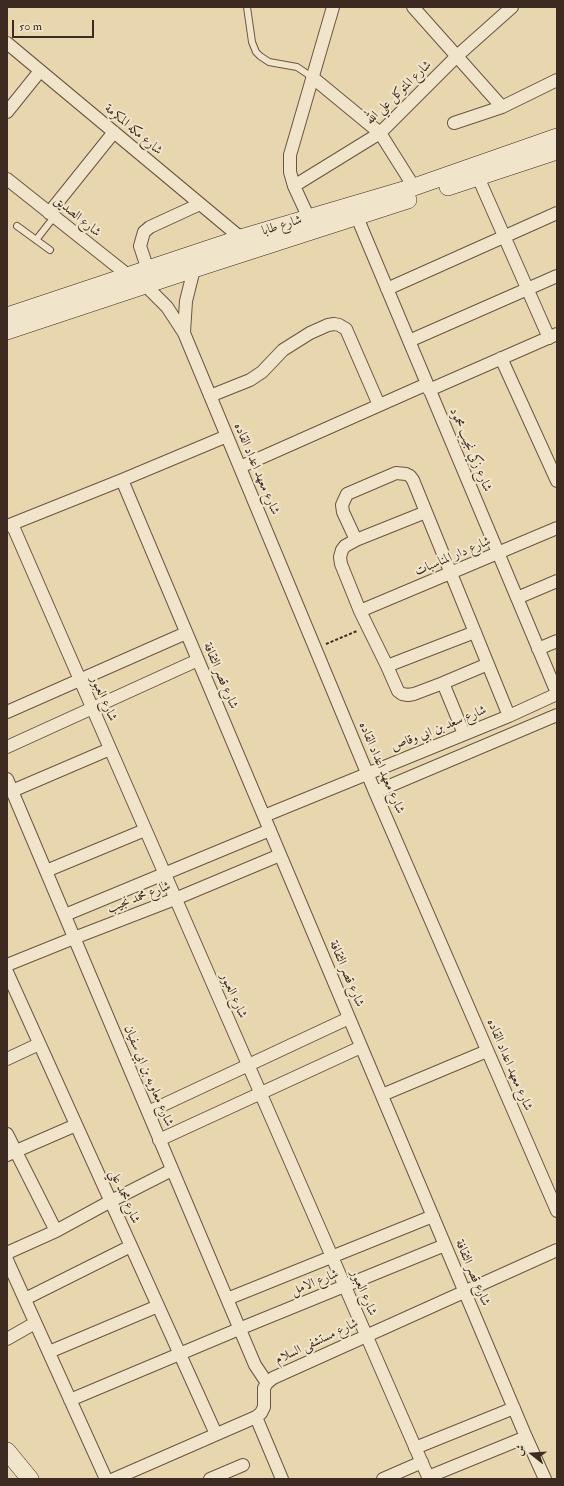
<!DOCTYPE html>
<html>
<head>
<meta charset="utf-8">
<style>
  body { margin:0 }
  #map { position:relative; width:564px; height:1486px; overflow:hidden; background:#e8d7ae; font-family:"IM FELL Double Pica",Amiri,serif }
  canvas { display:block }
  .frame { position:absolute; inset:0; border:8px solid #3d2a20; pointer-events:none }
  .north { position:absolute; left:512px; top:1434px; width:40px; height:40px; -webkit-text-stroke:3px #f0e5ca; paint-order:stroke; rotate:287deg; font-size:11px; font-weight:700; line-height:16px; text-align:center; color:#3d2a20 }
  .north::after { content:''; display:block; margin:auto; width:14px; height:18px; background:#3d2a20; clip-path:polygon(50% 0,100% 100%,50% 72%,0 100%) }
  .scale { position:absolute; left:12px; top:20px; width:82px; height:18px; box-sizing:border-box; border:2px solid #3d2a20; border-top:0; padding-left:5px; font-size:12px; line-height:14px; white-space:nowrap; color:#3d2a20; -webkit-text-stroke:3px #f0e5ca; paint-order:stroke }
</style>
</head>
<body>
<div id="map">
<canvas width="564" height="1486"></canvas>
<div class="frame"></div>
<div class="north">ش</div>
<div class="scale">50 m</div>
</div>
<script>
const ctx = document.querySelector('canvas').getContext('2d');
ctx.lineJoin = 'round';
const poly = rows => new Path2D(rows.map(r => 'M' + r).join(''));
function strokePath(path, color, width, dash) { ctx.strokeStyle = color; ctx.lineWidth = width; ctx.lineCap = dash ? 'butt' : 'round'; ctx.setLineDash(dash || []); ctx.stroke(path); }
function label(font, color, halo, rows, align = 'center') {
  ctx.font = font + ' "IM FELL Double Pica",Amiri,serif'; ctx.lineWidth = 4; ctx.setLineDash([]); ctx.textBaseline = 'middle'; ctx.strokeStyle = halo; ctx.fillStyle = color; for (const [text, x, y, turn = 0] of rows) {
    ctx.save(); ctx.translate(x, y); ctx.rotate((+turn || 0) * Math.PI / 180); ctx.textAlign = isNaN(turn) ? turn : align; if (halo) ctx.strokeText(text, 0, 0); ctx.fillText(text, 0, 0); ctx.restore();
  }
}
const path = poly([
  [326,644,357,631]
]);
const lane = poly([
  [247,7,252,42,256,52,260,56,269,62,297,67,312,77],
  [17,226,50,250],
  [36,240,54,217]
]);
const street = poly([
  [413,7,502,107],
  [7,43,241,238],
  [312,77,380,133,414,187],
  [7,112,40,71],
  [454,123,502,107,557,80],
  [478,177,549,338],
  [7,179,129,276],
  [294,186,380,133,457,56,512,7],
  [49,213,114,132],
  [357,217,557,693],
  [312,225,294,186,290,172,290,155,333,7],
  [148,270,140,246,144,232,150,227,200,204],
  [145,285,167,307,184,333,375,792,557,1211],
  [387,289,557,213],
  [184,332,186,301,194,269],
  [409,341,557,276],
  [501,358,557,481],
  [429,390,557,334],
  [210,396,250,380,262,372,283,350,310,333,328,325,334,324,339,325,346,329,379,405],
  [240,467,427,384],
  [122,480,526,1437,545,1479],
  [426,512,356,540,345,546,342,550,340,557,341,564,360,611,387,666,475,632],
  [12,524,429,1479],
  [7,526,122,480,227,436],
  [356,540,343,512,342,505,347,494,396,473,406,474,410,476,413,480,426,512,509,716],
  [517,598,557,581],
  [360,611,557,528],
  [538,649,557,641],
  [387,666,398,691,402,694,408,695,414,694,443,683,488,664],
  [443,683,464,734],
  [7,712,186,633],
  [7,747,198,660],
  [7,779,255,1365,267,1383],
  [12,791,110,749],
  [375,792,557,715],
  [264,816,509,716,557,694],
  [46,871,145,830],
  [65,915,270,830],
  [7,965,74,938,175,899,280,855],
  [7,972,216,1434],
  [7,1059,39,1044],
  [382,1095,487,1051],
  [148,1112,349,1018],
  [7,1134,56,1231],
  [159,1140,361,1047],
  [7,1155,76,1125],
  [7,1253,56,1231,111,1201,172,1170],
  [7,1260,106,1479],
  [25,1299,131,1246],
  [227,1299,433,1216],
  [7,1339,35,1323],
  [49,1352,158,1306],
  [70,1400,239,1329,445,1245],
  [256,1417,282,1479],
  [415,1448,514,1408],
  [428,1477,526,1437],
  [114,1479,256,1417,261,1413,264,1407,264,1388,267,1383,273,1378,557,1250],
  [210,1479,243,1465],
  [383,1479,422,1462]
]);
const secondary = poly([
  [448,187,557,151],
  [7,316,241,238,414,187,557,137],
  [7,331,194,269,408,200],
  [7,1451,30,1479]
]);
const streetNames = [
  ["شارع المتوكل علي الله",399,93,-44],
  ["شارع مكه المكرمة",133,130,40],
  ["شارع الصديق",77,217,39],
  ["شارع طابا",282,226,-17],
  ["شارع زكي نجيب محمود",470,450,67],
  ["شارع معهد اعداد القاده",256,469,67],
  ["شارع دار المناسبات",453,557,-23],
  ["شارع قصر الثقافة",220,676,67],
  ["شارع العبور",103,699,66],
  ["شارع سعد بن ابي وقاص",439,729,-22],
  ["شارع معهد اعداد القاده",381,768,67],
  ["شارع محمد نجيب",139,898,-21],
  ["شارع قصر الثقافة",346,974,67],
  ["شارع العبور",233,996,66],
  ["شارع معهد اعداد القاده",509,1065,67],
  ["شارع معاويه بن ابي سفيان",148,1076,67],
  ["شارع محمد علي",124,1197,66],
  ["شارع قصر الثقافة",472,1273,67],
  ["شارع الامل",315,1283,-22],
  ["شارع العبور",363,1293,67],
  ["شارع مستشفى السلام",317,1342,-25]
];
strokePath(lane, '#685544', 8);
strokePath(street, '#685544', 14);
strokePath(secondary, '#3d2a20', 18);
strokePath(path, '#3d2a20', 2, [3, 2]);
strokePath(lane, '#f0e5ca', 6);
strokePath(street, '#f0e5ca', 12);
strokePath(secondary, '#f0e5ca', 17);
label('13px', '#3d2a20', '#f0e5ca', streetNames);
</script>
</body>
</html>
